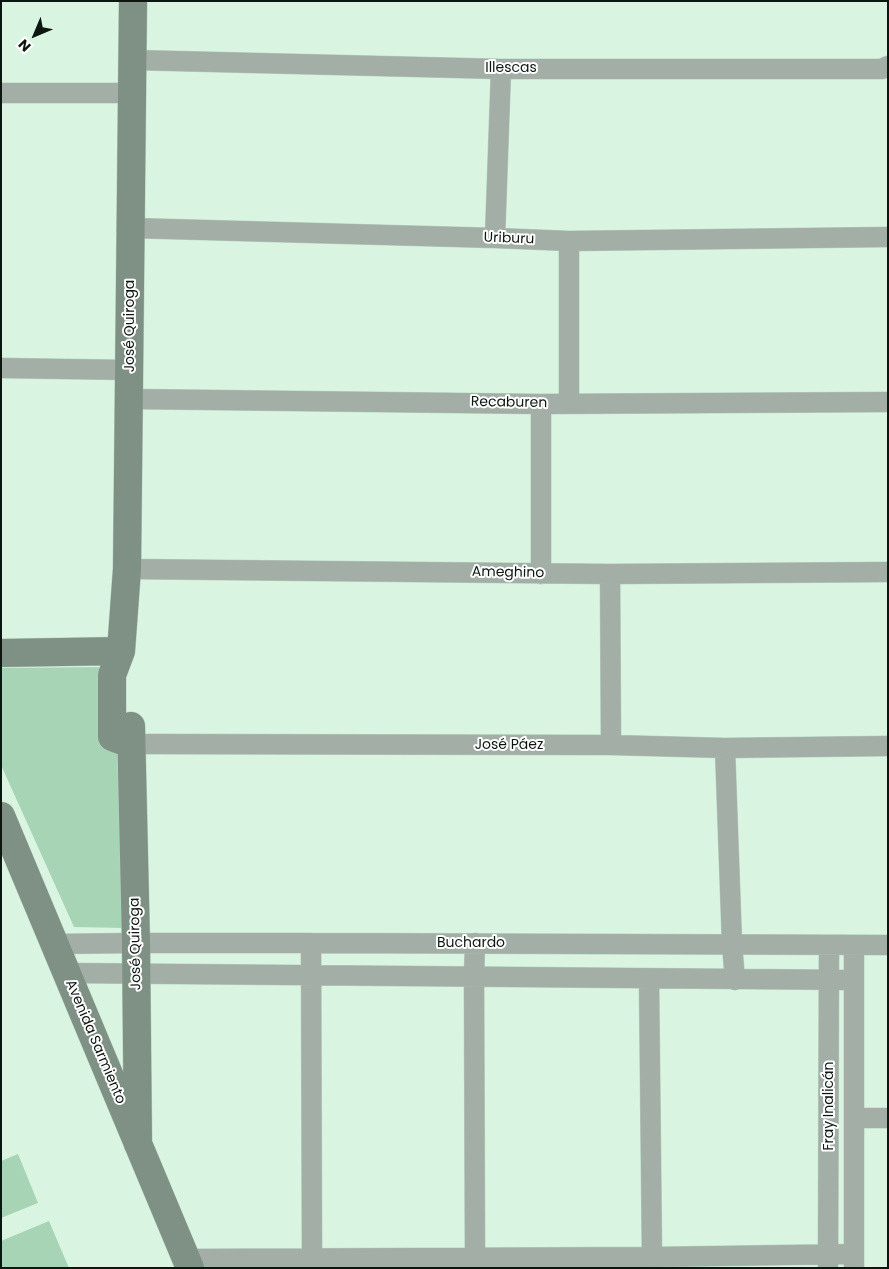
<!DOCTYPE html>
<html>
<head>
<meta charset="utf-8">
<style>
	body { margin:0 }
	#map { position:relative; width:889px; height:1269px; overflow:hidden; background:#d9f5e1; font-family:Poppins,sans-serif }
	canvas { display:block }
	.frame { position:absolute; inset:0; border:2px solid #0d1710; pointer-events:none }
	.north { position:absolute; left:10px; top:10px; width:50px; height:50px; -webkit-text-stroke:4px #fff; paint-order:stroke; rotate:225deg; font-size:14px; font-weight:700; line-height:20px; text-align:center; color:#0d1710 }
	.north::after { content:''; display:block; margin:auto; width:18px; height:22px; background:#0d1710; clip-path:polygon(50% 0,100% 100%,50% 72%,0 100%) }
</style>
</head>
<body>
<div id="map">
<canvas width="889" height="1269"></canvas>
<div class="frame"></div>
<div class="north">N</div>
</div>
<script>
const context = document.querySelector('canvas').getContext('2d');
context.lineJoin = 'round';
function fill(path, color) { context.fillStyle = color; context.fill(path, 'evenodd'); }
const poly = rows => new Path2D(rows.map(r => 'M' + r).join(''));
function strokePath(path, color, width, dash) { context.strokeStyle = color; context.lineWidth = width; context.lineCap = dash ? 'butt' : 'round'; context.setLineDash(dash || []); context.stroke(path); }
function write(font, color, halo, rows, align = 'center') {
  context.font = font + ' Poppins,sans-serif'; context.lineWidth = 4; context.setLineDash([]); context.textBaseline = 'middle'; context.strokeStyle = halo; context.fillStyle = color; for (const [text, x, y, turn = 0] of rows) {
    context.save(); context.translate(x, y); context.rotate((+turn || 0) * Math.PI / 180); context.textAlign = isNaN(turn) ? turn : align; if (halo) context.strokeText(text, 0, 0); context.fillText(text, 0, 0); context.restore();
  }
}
const green = poly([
	[113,667,125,928,74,927,1,765,1,668],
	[18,1154,38,1203,1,1218,1,1161],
	[49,1221,69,1268,1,1268,1,1241]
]);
const street = poly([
	[133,60,501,69,882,69,888,66],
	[1,93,133,93],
	[131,228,495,238,569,241,888,237],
	[495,238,501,69],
	[569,241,569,404],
	[1,368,129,370],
	[130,399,541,404,888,402],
	[541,404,541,574],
	[127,569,610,574,888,572],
	[610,574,611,745],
	[131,744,611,745,725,748,888,746],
	[725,748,732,944,735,980],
	[311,943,312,1258],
	[475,943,474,977,475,1258],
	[54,944,136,943,311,943,888,945],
	[854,945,854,1266],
	[66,973,854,980],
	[649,979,652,1257],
	[855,1118,888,1118],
	[186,1259,652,1257,854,1254],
	[828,1268,829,945]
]);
const secondary = poly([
	[1,653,121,651],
	[131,726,136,943,138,1144],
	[131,744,112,737,112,675,121,651,127,569,133,1],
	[1,816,190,1268]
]);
const streetNames = [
	["Illescas",511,68],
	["Uriburu",509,239,2],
	["José Quiroga",130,326,-90],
	["Recaburen",509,403,1],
	["Ameghino",508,573,1],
	["José Páez",509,745],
	["Buchardo",471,943],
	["José Quiroga",136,944,-91],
	["Avenida Sarmiento",95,1042,67],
	["Fray Inalicán",829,1106,-90]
];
fill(green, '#a6d4b5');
strokePath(street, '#b8d1c0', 21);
strokePath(secondary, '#b8d1c0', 29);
strokePath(street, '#a3aea6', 20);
strokePath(secondary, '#7f9084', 28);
write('14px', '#0d1710', '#fff', streetNames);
</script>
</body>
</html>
